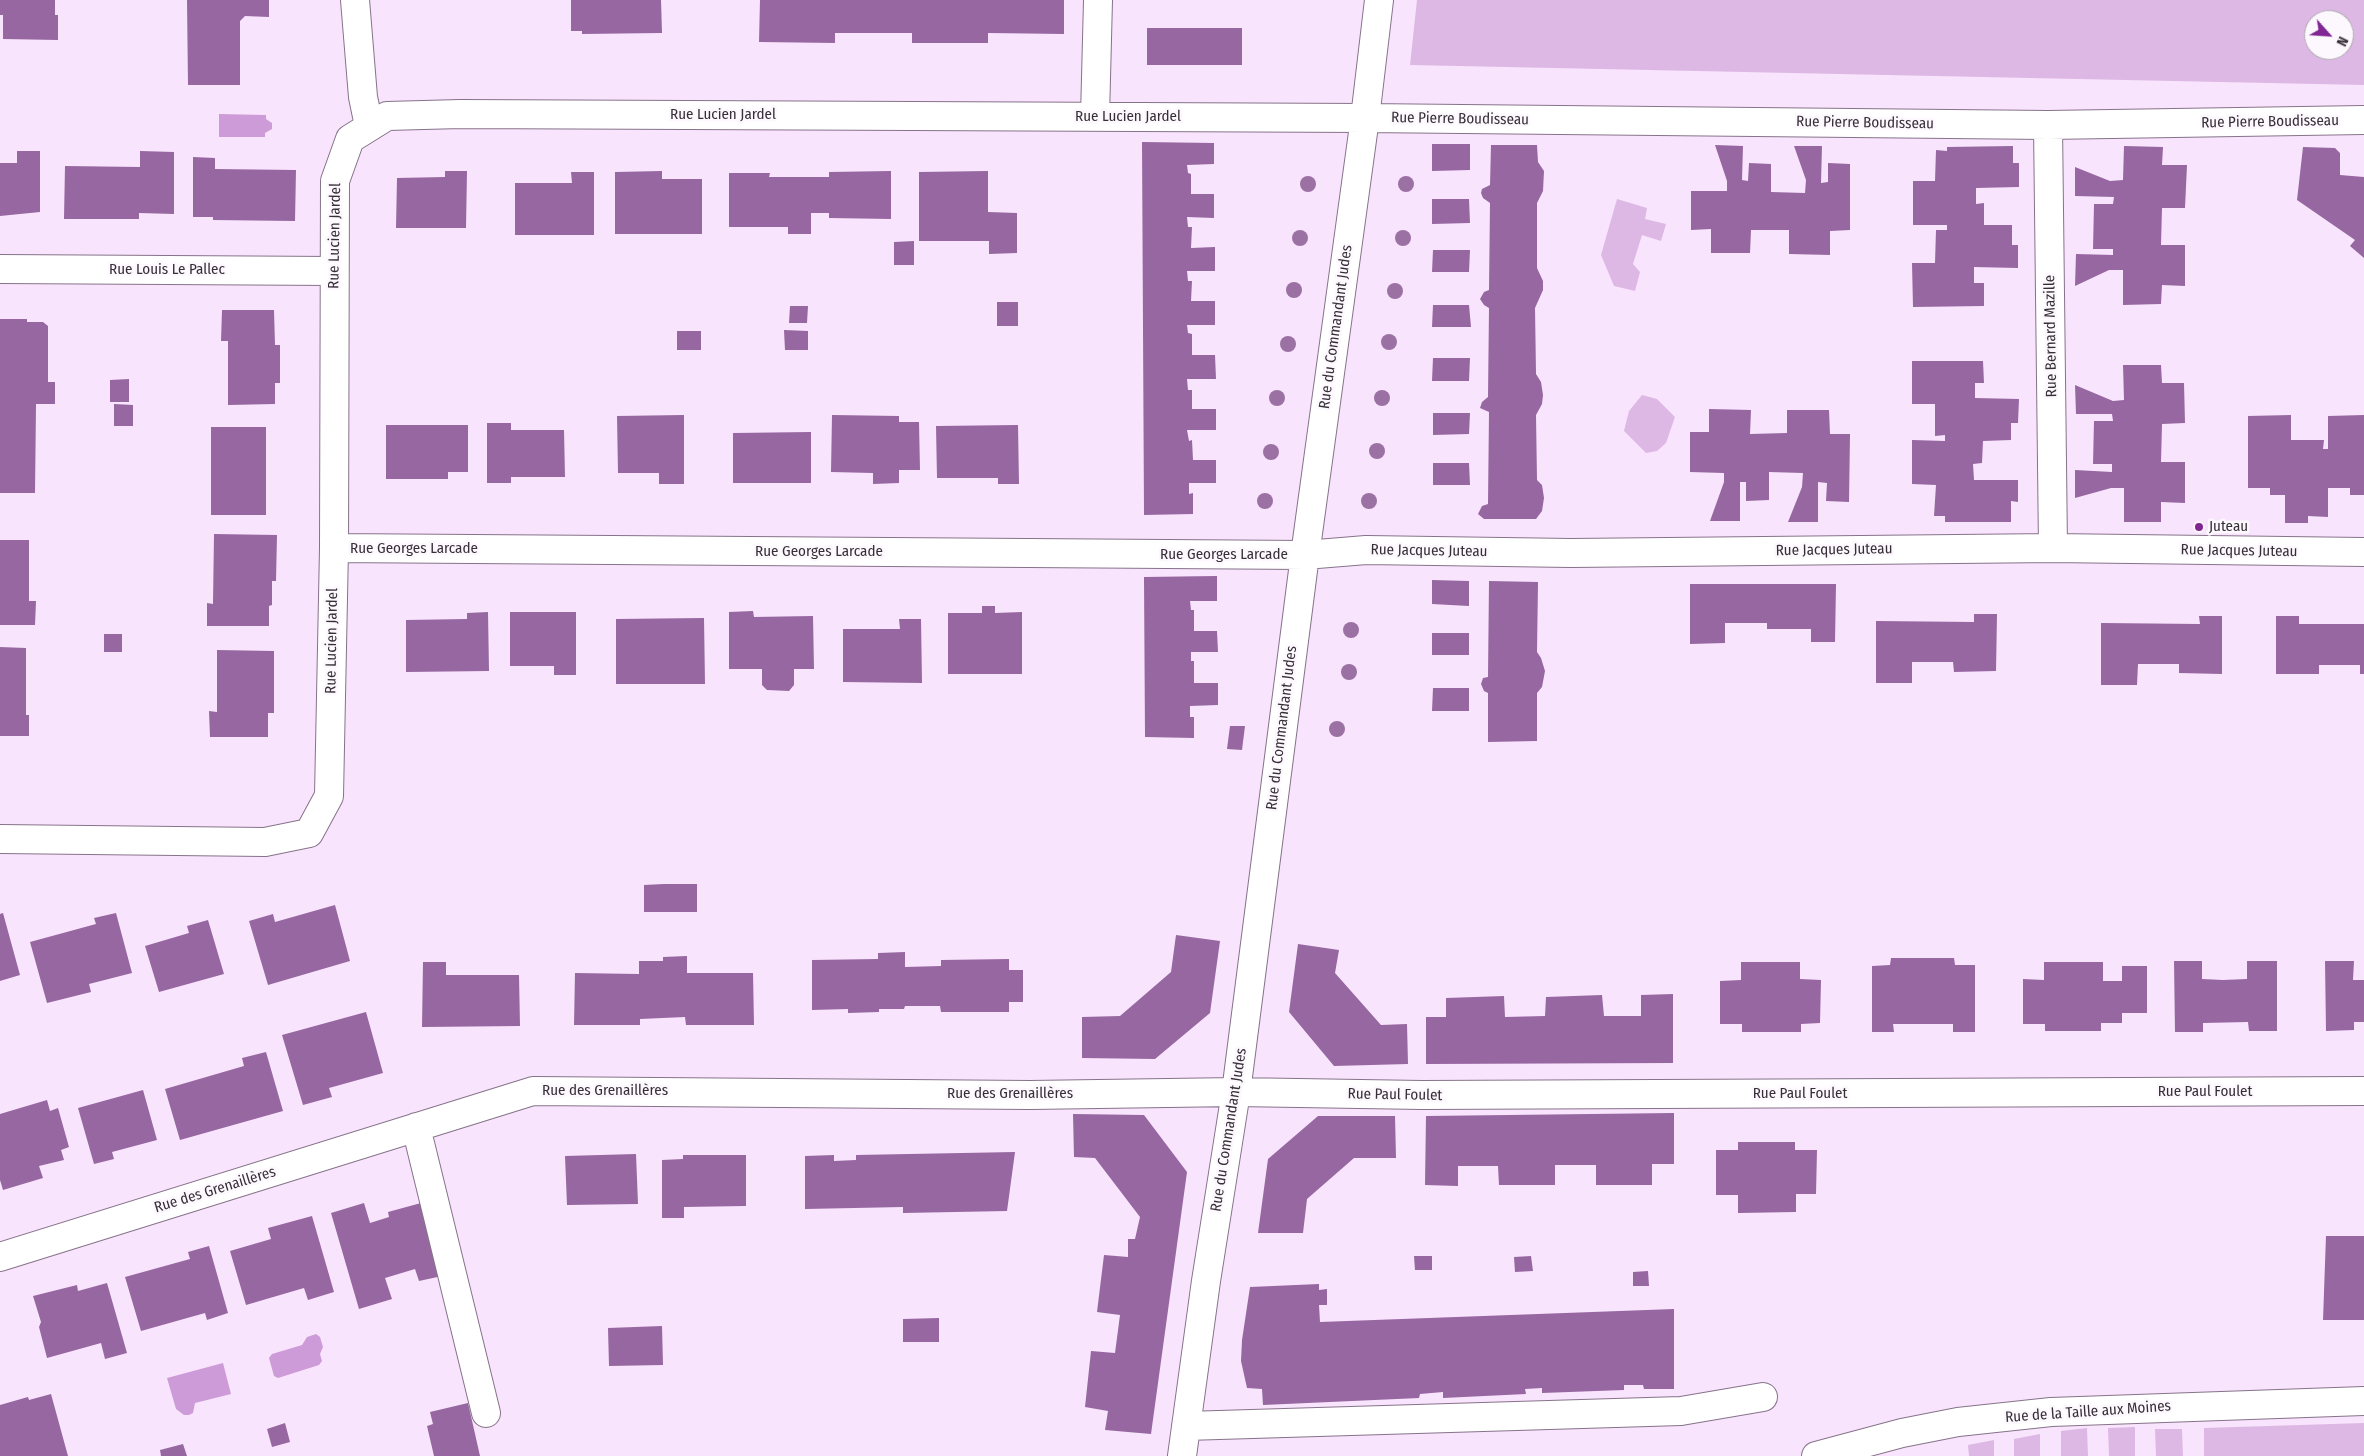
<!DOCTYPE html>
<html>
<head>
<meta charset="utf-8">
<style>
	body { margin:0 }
	#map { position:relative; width:2364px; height:1456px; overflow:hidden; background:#f9e4fd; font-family:"Fira Sans Condensed",sans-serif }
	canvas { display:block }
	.north { position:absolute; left:2304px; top:10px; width:50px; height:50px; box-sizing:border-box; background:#fcf8fd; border:1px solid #ada8ae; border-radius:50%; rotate:116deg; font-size:14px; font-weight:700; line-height:20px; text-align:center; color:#372f38 }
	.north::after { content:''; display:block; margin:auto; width:18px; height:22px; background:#812693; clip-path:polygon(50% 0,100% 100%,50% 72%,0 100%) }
</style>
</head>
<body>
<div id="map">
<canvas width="2364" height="1456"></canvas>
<div class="north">N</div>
</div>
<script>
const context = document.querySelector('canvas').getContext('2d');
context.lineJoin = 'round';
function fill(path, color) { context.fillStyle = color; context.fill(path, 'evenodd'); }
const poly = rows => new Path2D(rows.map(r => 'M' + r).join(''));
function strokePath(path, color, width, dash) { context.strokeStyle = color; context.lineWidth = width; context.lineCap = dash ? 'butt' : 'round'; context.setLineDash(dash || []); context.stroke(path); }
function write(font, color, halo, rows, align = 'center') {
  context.font = font + ' "Fira Sans Condensed",sans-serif'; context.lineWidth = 5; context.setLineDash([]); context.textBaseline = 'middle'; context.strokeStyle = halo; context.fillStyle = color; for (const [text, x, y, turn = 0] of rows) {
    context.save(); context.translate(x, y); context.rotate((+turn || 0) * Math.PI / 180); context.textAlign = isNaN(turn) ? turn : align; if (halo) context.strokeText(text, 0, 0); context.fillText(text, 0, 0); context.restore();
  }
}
const green = poly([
	[1417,0,2364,0,2364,85,1410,65],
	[2314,20,2344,20,2344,50,2314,50],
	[1617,199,1647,208,1645,219,1666,224,1661,241,1642,235,1633,264,1640,272,1635,291,1614,286,1601,255],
	[1642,395,1657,399,1675,417,1666,443,1657,451,1646,453,1624,431,1629,411],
	[2364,1423,2364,1456,2204,1456,2204,1428],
	[2135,1427,2135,1456,2109,1456,2108,1428],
	[2087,1428,2088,1456,2061,1456,2061,1431],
	[2155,1429,2182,1429,2183,1456,2156,1456],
	[2040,1434,2040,1456,2014,1456,2014,1439],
	[1994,1440,1994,1456,1969,1456,1968,1445]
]);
const water = poly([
	[219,114,266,115,266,119,272,123,272,129,265,133,265,137,219,137],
	[316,1334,320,1337,323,1347,320,1354,322,1361,319,1365,278,1378,274,1376,269,1358,272,1354,302,1345,307,1337],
	[223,1363,231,1394,195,1403,193,1413,189,1415,184,1415,176,1409,167,1378]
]);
const building = poly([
	[0,0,55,0,55,15,58,15,58,40,3,39,3,15,0,15],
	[187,0,269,0,269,17,245,16,240,21,240,85,188,85],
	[571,0,661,0,662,33,582,34,582,31,571,31],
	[760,0,1064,0,1064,34,988,33,988,43,912,43,912,33,835,33,835,43,759,42],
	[1147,28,1242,28,1242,65,1147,65],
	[1142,142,1214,143,1214,164,1187,165,1188,173,1191,174,1191,194,1214,194,1214,218,1187,217,1188,227,1192,227,1191,248,1215,247,1215,271,1187,271,1188,281,1192,281,1191,301,1215,301,1215,325,1187,325,1188,333,1192,334,1192,355,1215,355,1216,379,1187,379,1188,390,1192,390,1192,409,1216,409,1216,430,1187,430,1189,441,1192,440,1193,460,1216,460,1216,483,1189,483,1189,494,1193,493,1193,514,1144,515],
	[1432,144,1470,144,1470,170,1432,171],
	[1491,145,1537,145,1538,162,1544,171,1543,191,1537,203,1537,268,1543,281,1543,290,1535,308,1536,374,1541,382,1543,395,1542,404,1536,415,1537,480,1542,485,1544,498,1542,511,1536,519,1484,519,1478,514,1482,506,1488,504,1489,412,1480,408,1482,402,1488,397,1489,308,1484,305,1480,299,1484,292,1489,290,1490,203,1483,198,1481,193,1482,189,1490,185],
	[1715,145,1743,146,1742,180,1748,181,1749,163,1771,164,1771,192,1805,193,1806,180,1794,146,1822,146,1821,183,1828,182,1828,163,1850,164,1850,230,1830,231,1830,255,1789,254,1789,230,1751,230,1750,253,1711,253,1711,229,1691,230,1691,191,1727,191,1727,181],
	[2013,146,2013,163,2019,163,2019,187,1976,188,1976,204,1984,203,1984,225,2012,225,2012,245,2018,245,2018,268,1974,267,1974,283,1984,283,1984,306,1913,307,1912,263,1935,263,1936,230,1947,230,1947,225,1913,225,1913,181,1935,181,1936,150,1947,151,1947,147],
	[2124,146,2163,147,2162,165,2187,165,2185,208,2162,208,2161,245,2185,245,2185,286,2162,285,2161,304,2123,305,2123,270,2109,270,2075,286,2076,254,2113,255,2113,249,2093,249,2094,204,2113,204,2114,197,2075,196,2075,167,2110,181,2123,180],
	[2303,147,2335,148,2340,153,2340,175,2364,177,2364,258,2350,246,2355,240,2297,200],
	[17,151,40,151,40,212,0,216,0,163,17,163],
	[140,151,174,152,174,214,139,213,139,219,64,219,65,166,140,167],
	[193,157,215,158,215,169,296,170,295,221,213,220,213,217,193,217],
	[445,171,467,171,466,228,396,228,397,178,445,177],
	[662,171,662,179,702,179,702,234,615,234,615,172],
	[891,171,891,219,829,218,829,213,811,213,811,234,788,234,788,227,729,227,729,173,770,173,769,177,829,177,829,172],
	[988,171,988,212,1017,213,1017,253,989,254,989,241,919,241,919,172],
	[571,172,594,172,594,235,515,235,515,183,572,183],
	[1432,199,1469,199,1470,223,1432,224],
	[914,241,914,265,894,265,894,242],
	[1433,250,1470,250,1469,272,1432,272],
	[997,302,1018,302,1018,326,997,326],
	[1433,305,1469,305,1471,327,1432,327],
	[790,306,808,306,807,323,789,323],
	[222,310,274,310,275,345,280,345,280,383,275,383,275,404,228,405,228,341,221,341],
	[0,319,27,319,27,322,43,322,48,326,48,382,55,382,55,404,36,404,35,493,0,493],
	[784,330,808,331,808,350,785,350],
	[677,331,701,331,701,350,677,350],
	[1433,358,1470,358,1469,381,1432,381],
	[1912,361,1983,361,1984,383,1975,383,1975,398,2019,399,2018,423,2011,423,2011,440,1983,441,1982,463,1973,464,1974,480,2018,480,2018,502,2011,501,2011,522,1945,522,1945,516,1934,516,1936,485,1912,484,1912,440,1945,441,1945,435,1935,436,1935,404,1912,404],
	[2123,365,2161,365,2162,383,2184,383,2185,423,2162,424,2161,462,2185,462,2185,503,2161,502,2161,522,2124,522,2124,488,2111,488,2075,498,2075,470,2112,472,2112,464,2093,464,2094,421,2113,421,2112,414,2076,414,2075,385,2113,401,2124,400],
	[129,379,129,402,110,402,110,380],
	[114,404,133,405,133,426,114,426],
	[1709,409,1751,410,1750,434,1787,433,1787,410,1829,410,1830,434,1850,434,1849,502,1826,501,1827,483,1818,482,1818,522,1788,522,1802,487,1803,473,1769,472,1769,500,1746,501,1746,482,1740,482,1740,521,1710,521,1724,482,1724,473,1690,472,1690,432,1709,432],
	[1433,413,1470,413,1469,434,1433,435],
	[684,415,684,484,659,484,659,473,618,473,617,416],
	[832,415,899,416,899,422,919,422,920,470,899,470,899,483,873,484,873,473,831,472],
	[2291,415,2291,440,2324,440,2323,449,2328,449,2328,416,2364,415,2364,495,2350,495,2350,488,2328,488,2328,517,2308,516,2308,523,2285,523,2285,495,2270,495,2270,488,2248,488,2248,416],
	[487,423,511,423,511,430,564,430,565,477,511,477,511,483,487,483],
	[386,425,468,425,468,472,448,472,448,479,386,479],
	[1018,425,1019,484,998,484,998,478,937,478,936,426],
	[211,427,266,427,266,515,211,515],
	[811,432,811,483,733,483,733,433],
	[1433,463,1469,463,1470,485,1433,485],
	[214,534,277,535,276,581,272,581,272,605,269,606,269,626,207,626,207,603,213,604],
	[0,540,29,540,29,601,36,601,35,625,0,625],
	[1217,576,1217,601,1190,601,1191,610,1194,610,1194,631,1217,631,1218,652,1191,652,1191,661,1194,661,1194,683,1218,683,1218,705,1190,706,1190,717,1194,717,1194,738,1145,737,1144,577],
	[1432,580,1469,581,1469,606,1432,604],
	[1489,581,1538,582,1537,652,1541,658,1545,671,1542,687,1537,693,1537,741,1488,742,1488,693,1484,691,1481,684,1483,678,1488,677],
	[1690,584,1836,584,1835,642,1811,642,1811,629,1767,629,1767,623,1725,623,1725,643,1690,644],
	[982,606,995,606,995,613,1022,612,1022,674,948,674,948,613,982,613],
	[753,611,754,617,813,616,814,669,794,669,794,685,789,691,767,690,762,685,762,669,729,669,729,612],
	[488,612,489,671,406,672,406,620,467,619,467,613],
	[510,612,576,612,576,675,554,675,554,666,510,666],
	[1974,614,1997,614,1996,671,1954,672,1953,662,1912,662,1912,683,1876,683,1876,621,1974,622],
	[2199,616,2222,616,2222,674,2179,673,2179,664,2138,664,2137,685,2101,685,2101,623,2200,624],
	[2276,616,2299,616,2299,624,2364,624,2364,674,2360,674,2360,665,2319,665,2319,674,2276,674],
	[704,618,705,684,616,684,616,619],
	[899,619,921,619,922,683,843,682,843,629,900,629],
	[1432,633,1469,633,1469,655,1432,655],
	[104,634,122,634,122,652,104,652],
	[0,647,26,648,26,715,29,715,29,736,0,736],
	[217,650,274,651,274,713,268,713,268,737,210,737,209,711,217,712],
	[1433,688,1469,688,1469,711,1432,711],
	[1230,726,1245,726,1242,750,1227,749],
	[664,884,697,884,697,912,644,912,644,885],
	[335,905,350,961,268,985,249,921,273,914,275,922],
	[3,913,20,975,0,981,0,914],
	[116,913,132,973,89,984,91,992,47,1003,30,942,96,924,94,918],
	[208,920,224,974,159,992,145,946,189,933,187,926],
	[1176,935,1220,941,1210,1013,1155,1059,1082,1058,1082,1017,1120,1016,1171,972],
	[1298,944,1339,950,1335,973,1381,1025,1407,1024,1408,1064,1334,1066,1289,1012],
	[905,952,905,967,941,966,941,960,1009,959,1009,970,1023,970,1023,1002,1009,1002,1009,1012,941,1012,940,1006,905,1006,904,1009,879,1009,879,1012,848,1013,848,1009,812,1010,812,960,878,959,878,953],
	[687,956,687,973,753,973,754,1025,686,1025,685,1017,640,1019,640,1025,574,1025,575,973,639,974,639,961,663,961,663,957],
	[1891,958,1954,958,1955,965,1975,965,1975,1032,1953,1032,1953,1024,1893,1024,1894,1032,1872,1032,1872,966,1890,965],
	[2174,961,2202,961,2202,979,2223,980,2247,979,2247,961,2277,961,2277,1031,2249,1031,2248,1022,2203,1023,2203,1032,2175,1032],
	[2325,961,2354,961,2353,980,2364,980,2364,1022,2354,1022,2354,1030,2326,1031],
	[423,962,446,962,446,975,519,975,520,1026,422,1027],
	[1741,962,1800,962,1800,979,1821,980,1820,1023,1801,1024,1801,1032,1742,1032,1742,1024,1720,1024,1720,981,1741,980],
	[2044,962,2103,962,2103,981,2122,981,2122,966,2147,966,2147,1013,2122,1013,2122,1023,2101,1023,2101,1031,2045,1031,2045,1024,2023,1024,2023,979,2044,980],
	[1673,994,1673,1063,1426,1064,1426,1017,1446,1017,1446,998,1504,996,1505,1017,1545,1016,1546,997,1602,995,1604,1016,1641,1016,1641,995],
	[366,1012,383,1073,329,1088,332,1097,303,1105,282,1035],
	[266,1052,283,1111,180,1140,165,1089,244,1066,242,1058],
	[143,1090,157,1140,112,1152,114,1159,94,1164,78,1108],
	[47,1100,50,1111,58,1108,69,1147,61,1150,64,1160,39,1166,43,1178,3,1190,0,1180,0,1114],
	[1674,1113,1674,1164,1652,1164,1652,1185,1596,1185,1596,1165,1555,1165,1555,1185,1499,1185,1498,1166,1458,1166,1458,1186,1425,1185,1426,1116],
	[1073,1114,1144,1115,1187,1172,1151,1434,1105,1430,1108,1411,1085,1407,1091,1351,1115,1353,1120,1315,1097,1312,1104,1255,1128,1257,1128,1239,1135,1239,1140,1217,1095,1158,1074,1157],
	[1318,1116,1395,1116,1396,1158,1354,1158,1307,1199,1303,1233,1258,1233,1268,1159],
	[1738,1142,1795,1142,1795,1150,1817,1150,1816,1194,1796,1194,1796,1212,1738,1213,1738,1195,1716,1195,1716,1150,1738,1150],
	[1015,1152,1007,1211,903,1213,903,1207,805,1209,805,1156,834,1155,834,1161,856,1160,856,1155],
	[636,1154,638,1204,567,1205,565,1156],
	[683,1155,746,1155,746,1206,684,1207,684,1218,662,1218,662,1160,683,1159],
	[364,1203,370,1223,389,1217,388,1212,421,1203,442,1276,419,1281,415,1269,385,1278,392,1299,359,1309,331,1213],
	[312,1216,334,1292,308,1300,304,1288,246,1305,230,1251,271,1239,268,1228],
	[2326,1236,2364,1236,2364,1320,2323,1320],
	[209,1246,228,1313,207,1320,205,1313,141,1331,125,1277,190,1259,188,1252],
	[1414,1256,1432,1256,1432,1270,1415,1270],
	[1531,1256,1533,1271,1515,1272,1514,1257],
	[1648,1271,1649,1286,1633,1286,1633,1272],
	[107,1283,127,1353,105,1359,101,1343,47,1358,39,1327,41,1322,33,1296,77,1285,78,1291],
	[1319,1284,1319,1290,1327,1289,1327,1305,1319,1305,1320,1322,1674,1309,1674,1389,1644,1389,1643,1385,1624,1385,1624,1390,1542,1393,1542,1388,1525,1389,1526,1394,1443,1398,1443,1392,1420,1394,1419,1398,1263,1405,1262,1389,1247,1388,1241,1361,1242,1340,1250,1287],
	[939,1318,939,1342,903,1342,903,1319],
	[662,1326,663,1365,609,1366,608,1328],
	[51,1394,68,1456,0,1456,0,1405,28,1397,29,1400],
	[468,1403,480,1456,434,1456,427,1426,433,1424,430,1412],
	[285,1423,290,1442,272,1447,267,1429],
	[183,1444,187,1456,161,1456,160,1450]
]);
const minor = poly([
	[355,0,363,97,369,126],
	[1095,117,1098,0],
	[2048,125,2053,548],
	[0,269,334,271],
	[334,548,1305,555,1366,550,1571,553,2053,548,2364,552],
	[0,839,265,842,309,833,329,796,334,548,335,181,350,139,387,116,460,114,1365,118,2048,125,2364,120],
	[416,1127,486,1413],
	[0,1257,533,1091,1030,1095,1236,1092,1422,1095,2364,1091],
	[1186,1426,1681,1411,1763,1397],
	[1182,1456,1206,1281,1236,1092,1305,555,1365,118,1379,0]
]);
const tertiary = poly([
	[1816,1456,1902,1433,1958,1422,2051,1412,2364,1401]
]);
const trees = [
	[1308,184],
	[1406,184],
	[1300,238],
	[1403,238],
	[1294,290],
	[1395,291],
	[1389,342],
	[1288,344],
	[1277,398],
	[1382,398],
	[1377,451],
	[1271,452],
	[1265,501],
	[1369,501],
	[1351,630],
	[1349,672],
	[1337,729]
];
const markers = [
	[2199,527,5,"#812693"]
];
const streetNames = [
	["Rue Lucien Jardel",723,115],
	["Rue Lucien Jardel",1128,117],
	["Rue Pierre Boudisseau",1460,119,1],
	["Rue Pierre Boudisseau",2270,122,-1],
	["Rue Pierre Boudisseau",1865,123,1],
	["Rue Lucien Jardel",335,236,-89],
	["Rue Louis Le Pallec",167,270],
	["Rue du Commandant Judes",1336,327,-82],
	["Rue Bernard Mazille",2051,336,-91],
	["Rue Georges Larcade",414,549],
	["Rue Jacques Juteau",1834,550,-1],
	["Rue Jacques Juteau",1429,551,1],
	["Rue Jacques Juteau",2239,551,1],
	["Rue Georges Larcade",819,552],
	["Rue Georges Larcade",1224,555],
	["Rue Lucien Jardel",332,641,-89],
	["Rue du Commandant Judes",1282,728,-83],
	["Rue des Grenaillères",605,1091],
	["Rue Paul Foulet",2205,1092],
	["Rue des Grenaillères",1010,1094],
	["Rue Paul Foulet",1800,1094],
	["Rue Paul Foulet",1395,1095,1],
	["Rue du Commandant Judes",1229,1130,-81],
	["Rue des Grenaillères",215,1190,-17],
	["Rue de la Taille aux Moines",2088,1412,-4]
];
const poiNames = [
	["Juteau",2209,527]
];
fill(green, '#ddb8e4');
fill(water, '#cd9bd7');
fill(building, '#9667a0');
strokePath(minor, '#867389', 30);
strokePath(tertiary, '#867389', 30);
strokePath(minor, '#fff', 28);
strokePath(tertiary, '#fff', 28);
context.fillStyle = '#9b70a3';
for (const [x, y] of trees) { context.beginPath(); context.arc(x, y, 8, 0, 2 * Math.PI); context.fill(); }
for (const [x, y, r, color] of markers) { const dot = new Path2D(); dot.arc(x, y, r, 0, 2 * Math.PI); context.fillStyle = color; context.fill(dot); strokePath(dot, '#fcf8fd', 2); }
write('15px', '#372f38', '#fcf8fd', streetNames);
write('15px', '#372f38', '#fcf8fd', poiNames, 'left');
</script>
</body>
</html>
